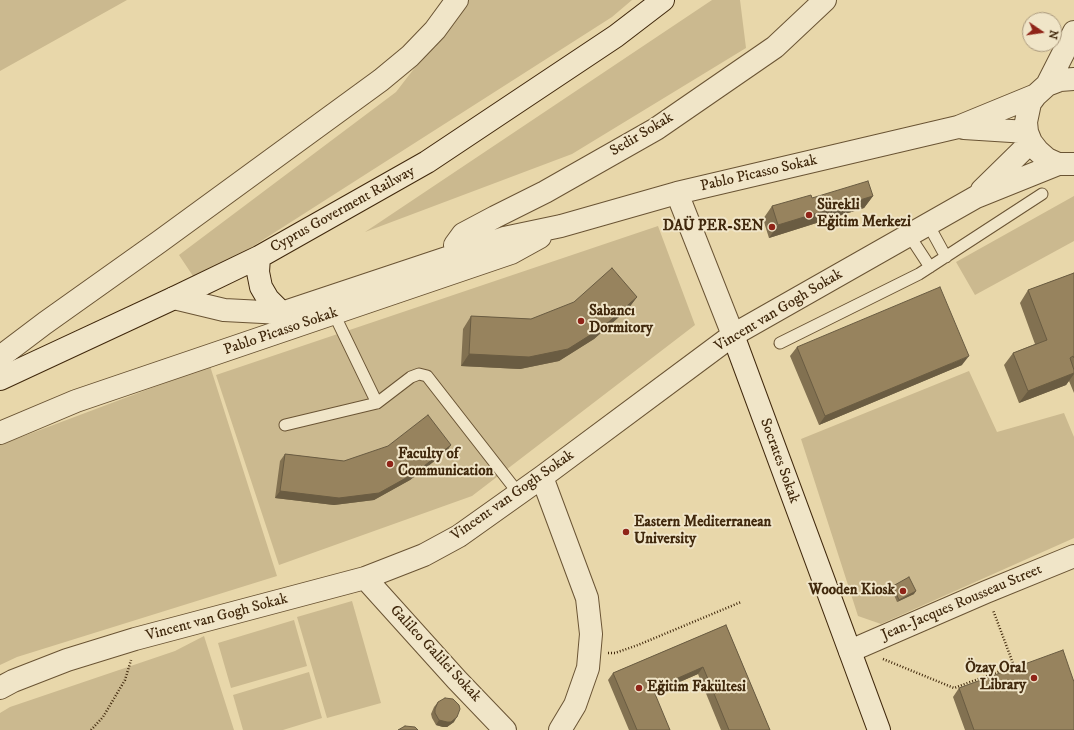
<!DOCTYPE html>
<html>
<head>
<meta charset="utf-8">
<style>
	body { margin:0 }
	#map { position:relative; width:1074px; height:730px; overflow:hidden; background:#e8d7aa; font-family:"IM FELL DW Pica",serif }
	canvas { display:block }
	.north { position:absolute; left:1022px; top:12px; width:40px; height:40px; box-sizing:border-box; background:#f0e5c8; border:1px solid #aa997d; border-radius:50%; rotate:103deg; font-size:11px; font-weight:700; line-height:16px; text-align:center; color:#40280c }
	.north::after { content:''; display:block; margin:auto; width:14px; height:18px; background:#8f2418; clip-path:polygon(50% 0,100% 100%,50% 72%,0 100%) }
</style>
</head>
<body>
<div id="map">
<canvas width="1074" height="730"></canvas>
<div class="north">N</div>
</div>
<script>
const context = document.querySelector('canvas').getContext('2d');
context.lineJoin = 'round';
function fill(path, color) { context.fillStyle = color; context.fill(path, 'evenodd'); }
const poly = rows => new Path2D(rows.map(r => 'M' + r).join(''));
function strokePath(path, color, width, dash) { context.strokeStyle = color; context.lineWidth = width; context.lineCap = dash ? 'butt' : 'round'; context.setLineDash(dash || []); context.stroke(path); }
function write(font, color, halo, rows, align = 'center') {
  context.font = font + ' "IM FELL DW Pica",serif'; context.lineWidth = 4; context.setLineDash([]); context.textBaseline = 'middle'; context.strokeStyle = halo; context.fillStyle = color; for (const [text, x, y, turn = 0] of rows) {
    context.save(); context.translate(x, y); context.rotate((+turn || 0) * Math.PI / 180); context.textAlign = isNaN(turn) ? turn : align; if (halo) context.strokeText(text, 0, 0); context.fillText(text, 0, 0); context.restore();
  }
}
const green = poly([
	[0,0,127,0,0,71],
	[467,0,632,0,612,17,197,282,179,255,396,92],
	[712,0,740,0,746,48,572,154,365,232],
	[1074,196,1074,241,975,295,956,262],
	[658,226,695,325,472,496,279,565,216,375],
	[210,366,277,576,17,657,0,665,0,445],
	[969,371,997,432,1064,413,1074,437,1074,538,881,624,858,616,801,439],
	[352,601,381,703,327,718,297,617],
	[294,620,307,666,231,688,218,643],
	[204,636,234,730,0,730,0,713,10,707,175,651],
	[309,672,322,718,283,730,243,730,233,695]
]);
const path = poly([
	[608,653,615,653,638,645,741,602],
	[883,659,954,688,1014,666,993,610],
	[91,730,103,717,125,680,131,660]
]);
const lane = poly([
	[928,224,946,257],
	[909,235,930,267],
	[334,314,377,403],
	[780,343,919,274,1042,194],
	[285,425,377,403,411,377,419,374,427,376,519,494]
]);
const street = poly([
	[1074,79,1060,80,1047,85,1036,95,1030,103,1026,122,1027,132,1031,142,1038,151,1047,159,1058,164,1074,164],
	[1047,85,1074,32],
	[964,128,1027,132],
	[982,190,1031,142],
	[677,193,733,335],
	[456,255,455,245,463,234,495,217,545,192,656,129,775,47,825,0],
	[174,298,224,310,282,313,456,255,504,238,561,226,677,193,958,127,1036,95],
	[0,357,45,323,159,242,381,80,410,56,435,30,457,0],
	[0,433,76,401,511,253,540,237],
	[542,477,587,598,591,634,588,668,575,705,560,730],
	[365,578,457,680,505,730],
	[850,651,986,592,1074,556],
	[0,688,13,681,67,660,135,639,365,578,424,555,459,536,542,477,733,335,976,197,1058,164]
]);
const secondary = poly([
	[259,257,258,272,261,287,268,299,282,313],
	[733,335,879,730],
	[0,379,174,298,259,257,427,162,616,36,663,0]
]);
const wall = poly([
	[873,196,864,208,769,238,763,219,772,206,812,198],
	[1074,273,1074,393,1069,381,1066,385,1019,403,1004,365,1013,353,1035,344,1020,303,1028,290],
	[637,297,628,309,594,339,559,361,520,369,461,366,463,329,471,316,531,319],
	[797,347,962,365,819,425,790,356],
	[451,445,446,452,410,480,374,500,334,505,275,498,280,461,285,454,344,461],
	[893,586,914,594,897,602,891,588],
	[726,625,770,730,721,730,698,674,654,693,670,730,629,730,608,680,613,673],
	[959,688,1074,730,965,730,953,697],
	[438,702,454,722,447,727,443,727,436,725,432,718,431,714,434,707]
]);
const shadedWall = poly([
	[873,196,864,208,769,238,778,225],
	[637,297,628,309,594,339,559,361,520,369,461,366,469,354],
	[969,356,962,365,819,425,825,416],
	[1074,373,1074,374,1066,385,1019,403,1028,391],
	[451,445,446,452,410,480,374,500,334,505,275,498,280,491],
	[916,591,914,594,897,602,899,600],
	[703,667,698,674,648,696,653,689],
	[457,717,454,722,447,727,443,727,436,725,439,720]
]);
const building = poly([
	[868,181,873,196,778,225,772,206,811,195,812,198,868,181],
	[612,268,637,297,603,327,568,349,529,357,469,354,471,316,531,319,574,302,612,268],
	[1074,273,1074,358,1073,356,1070,358,1074,370,1074,373,1028,391,1013,353,1047,340,1028,290,1074,273],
	[940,287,969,356,825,416,797,347,940,287],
	[428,415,451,445,415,473,379,493,339,498,280,491,285,454,344,461,388,446,428,415],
	[909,577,916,591,899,600,893,586,909,577],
	[726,625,770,730,729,730,703,667,653,689,670,730,637,730,613,673,726,625],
	[1063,650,1074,682,1074,730,974,730,959,688,1063,650],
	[445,698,453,699,459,705,460,709,457,717,451,722,447,722,439,720,435,713,435,709,438,702,445,698],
	[405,726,415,727,418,730,398,730,405,726]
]);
const markers = [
	[809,215,4,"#8f2418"],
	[772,227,4,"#8f2418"],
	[581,321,4,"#8f2418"],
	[390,464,4,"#8f2418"],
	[626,532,4,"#8f2418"],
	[903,591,4,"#8f2418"],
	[1034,678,4,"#8f2418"],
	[639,688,4,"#8f2418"]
];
const streetNames = [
	["Sedir Sokak",642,135,-31],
	["Pablo Picasso Sokak",759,174,-13],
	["Cyprus Goverment Railway",343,210,-29],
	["Vincent van Gogh Sokak",779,311,-31],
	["Pablo Picasso Sokak",281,332,-19],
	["Socrates Sokak",779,461,70],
	["Vincent van Gogh Sokak",513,496,-35],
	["Jean-Jacques Rousseau Street",962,603,-23],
	["Vincent van Gogh Sokak",217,618,-15],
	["Galileo Galilei Sokak",435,654,47]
];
const poiNames = [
	["Sürekli",817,206],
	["Eğitim Merkezi",817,223],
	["DAÜ PER-SEN",764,227,"right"],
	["Sabancı",589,312],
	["Dormitory",589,329],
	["Faculty of",398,455],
	["Communication",398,472],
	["Eastern Mediterranean",634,523],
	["University",634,540],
	["Wooden Kiosk",895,591,"right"],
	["Özay Oral",1026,669,"right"],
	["Library",1026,686,"right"],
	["Eğitim Fakültesi",647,688]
];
fill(green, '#cbb98f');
strokePath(lane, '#6a5434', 13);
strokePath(street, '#6a5434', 24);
strokePath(secondary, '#40280c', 24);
strokePath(path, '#40280c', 2.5, [1, 2]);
strokePath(lane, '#f0e5c8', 11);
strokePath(street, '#f0e5c8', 22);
strokePath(secondary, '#f0e5c8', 22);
fill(wall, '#827151');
fill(shadedWall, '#6a5c42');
fill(building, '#97835e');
strokePath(building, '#6a5c42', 1);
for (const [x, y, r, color] of markers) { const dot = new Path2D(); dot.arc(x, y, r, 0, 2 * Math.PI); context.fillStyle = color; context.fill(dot); strokePath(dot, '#f0e5c8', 1.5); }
write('15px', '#40280c', '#f0e5c8', streetNames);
write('bold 15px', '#40280c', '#f0e5c8', poiNames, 'left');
</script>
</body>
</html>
